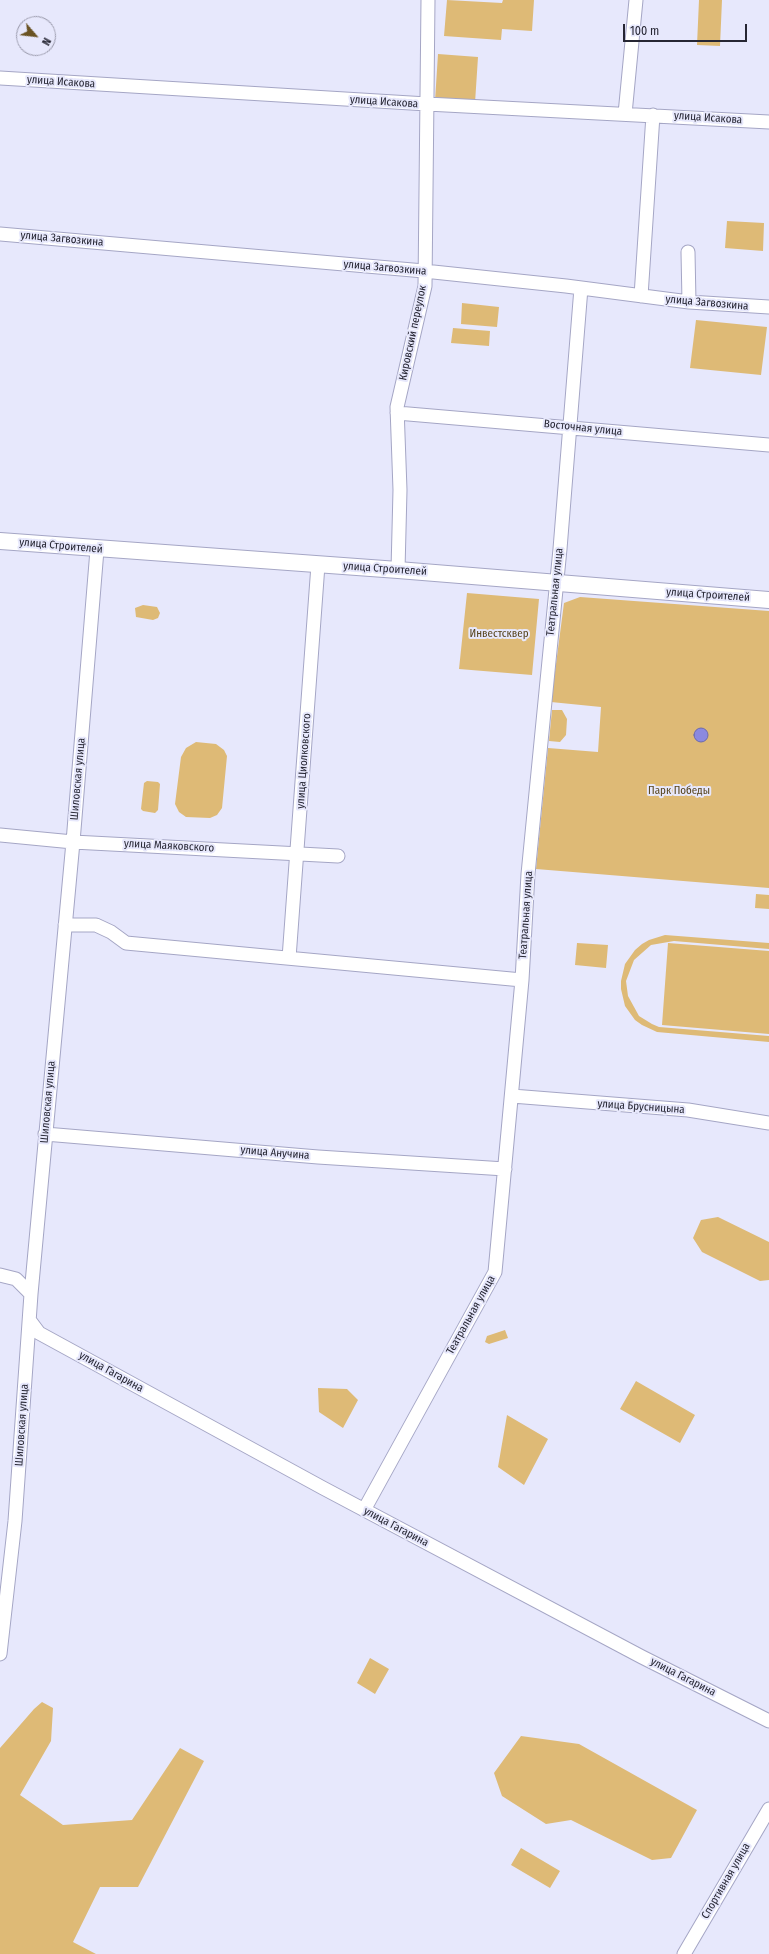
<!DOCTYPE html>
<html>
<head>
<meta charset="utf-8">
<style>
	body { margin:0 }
	#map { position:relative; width:769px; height:1954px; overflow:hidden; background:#e7e8fc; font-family:"Fira Sans Condensed",sans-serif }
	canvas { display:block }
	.north { position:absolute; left:16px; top:16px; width:40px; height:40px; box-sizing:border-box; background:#e7e8fc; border:1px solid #9a9aac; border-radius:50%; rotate:118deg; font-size:11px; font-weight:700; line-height:16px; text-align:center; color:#262633 }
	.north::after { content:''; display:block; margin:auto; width:14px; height:18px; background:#6a5323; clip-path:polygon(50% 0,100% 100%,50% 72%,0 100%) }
	.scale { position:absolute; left:623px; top:24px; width:124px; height:18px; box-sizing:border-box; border:2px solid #262633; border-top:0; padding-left:5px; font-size:12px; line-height:14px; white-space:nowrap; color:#262633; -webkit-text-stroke:3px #e7e8fc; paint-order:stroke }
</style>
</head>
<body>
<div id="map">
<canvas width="769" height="1954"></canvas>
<div class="north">N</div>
<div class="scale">100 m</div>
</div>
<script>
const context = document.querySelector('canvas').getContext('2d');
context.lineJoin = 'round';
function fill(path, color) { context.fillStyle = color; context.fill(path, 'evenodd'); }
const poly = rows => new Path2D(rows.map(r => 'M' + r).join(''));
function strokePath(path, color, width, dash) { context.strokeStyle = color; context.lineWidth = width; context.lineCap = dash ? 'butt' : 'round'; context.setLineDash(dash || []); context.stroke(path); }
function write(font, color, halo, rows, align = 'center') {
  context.font = font + ' "Fira Sans Condensed",sans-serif'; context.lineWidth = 4; context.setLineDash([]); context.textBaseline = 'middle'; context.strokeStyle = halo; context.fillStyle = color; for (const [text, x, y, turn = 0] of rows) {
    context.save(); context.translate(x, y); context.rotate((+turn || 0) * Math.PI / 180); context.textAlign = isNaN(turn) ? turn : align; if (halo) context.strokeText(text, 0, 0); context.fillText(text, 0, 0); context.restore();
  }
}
const green = poly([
	[447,0,502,3,503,0,534,0,532,31,502,29,501,40,444,36],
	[699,0,722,0,720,46,697,45],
	[438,54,478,57,475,103,435,101],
	[727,221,764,223,763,251,725,248],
	[462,303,499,307,497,327,461,324],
	[696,320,767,327,761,375,690,368],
	[453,328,490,331,489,346,451,343],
	[467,593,539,599,532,675,459,669],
	[580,597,769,611,769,888,536,869,548,748,598,752,601,707,551,702,564,603],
	[143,605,157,607,160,613,158,618,153,620,136,617,135,608],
	[552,710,562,710,567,719,566,735,560,742,549,741],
	[196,742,216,744,224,750,227,756,222,808,217,815,210,818,186,817,179,812,175,804,181,757,186,748],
	[147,781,158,782,160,784,158,810,155,813,143,811,141,809,144,783],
	[756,894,769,895,769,909,755,908],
	[665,935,769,943,769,949,674,941,651,945,634,960,626,981,628,996,639,1016,652,1024,659,1027,769,1036,769,1042,657,1032,642,1025,635,1020,625,1006,621,989,621,981,625,964,635,950,642,944,649,940],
	[577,943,608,945,606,968,575,965],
	[668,943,769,951,769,1034,662,1025],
	[718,1217,769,1242,769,1280,760,1281,702,1252,693,1238,701,1220],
	[505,1330,508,1338,489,1344,485,1342,487,1336],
	[636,1381,695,1415,680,1443,620,1409],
	[318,1388,347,1389,358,1400,343,1428,319,1412],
	[507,1415,548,1439,524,1485,498,1467],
	[370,1658,389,1669,375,1694,357,1683],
	[42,1702,53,1708,51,1741,20,1795,63,1825,132,1820,180,1748,204,1761,138,1887,100,1887,73,1942,96,1954,0,1954,0,1748,34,1709],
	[521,1736,579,1744,697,1810,671,1858,652,1860,571,1820,546,1824,502,1796,494,1773],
	[521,1848,560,1871,550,1888,511,1865]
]);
const water = poly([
	'694 735a7 7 0 1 1 14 0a7 7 0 1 1-14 0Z'
]);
const minor = poly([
	[0,78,427,104,769,122],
	[625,114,636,0],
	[0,234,424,271,566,286,689,302,769,307],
	[688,252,689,302],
	[641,296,653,115],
	[397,413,769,445],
	[398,570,400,490,397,407,425,286,428,0],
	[0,835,73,842,338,856],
	[65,925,96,925,111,932,126,943,522,980],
	[289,958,318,565],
	[512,1096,688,1110,769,1123],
	[45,1134,318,1157,505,1169],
	[0,1275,16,1279,31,1294],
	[30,1321,39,1333,323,1488,642,1657,769,1721],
	[364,1510,495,1272,522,980,528,874,560,549,581,288],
	[0,1654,15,1521,31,1294,73,842,97,550],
	[684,1954,769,1809]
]);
const major = poly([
	[0,541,398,570,769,600]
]);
const streetNames = [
	["улица Исакова",61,82,4],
	["улица Исакова",384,102,4],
	["улица Исакова",708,118,4],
	["улица Загвозкина",62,239,5],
	["улица Загвозкина",385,268,5],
	["улица Загвозкина",707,303,5],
	["Кировский переулок",413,333,-78],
	["Восточная улица",583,428,6],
	["улица Строителей",61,546,5],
	["улица Строителей",385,569,4],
	["Театральная улица",555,592,-84],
	["улица Строителей",708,595,4],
	["улица Циолковского",304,761,-86],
	["Шиловская улица",78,779,-85],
	["улица Маяковского",169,846,3],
	["Театральная улица",526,915,-86],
	["Шиловская улица",48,1102,-85],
	["улица Брусницына",641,1107,4],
	["улица Анучина",275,1153,5],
	["Театральная улица",471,1315,-61],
	["улица Гагарина",111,1372,29],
	["Шиловская улица",22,1425,-86],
	["улица Гагарина",396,1527,28],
	["улица Гагарина",683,1677,27],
	["Спортивная улица",726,1881,-60]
];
const parkNames = [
	["Инвестсквер",499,634],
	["Парк Победы",679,791]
];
fill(green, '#deba76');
fill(water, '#8b89df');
strokePath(water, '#6d6bab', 1);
strokePath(minor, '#a5a6c5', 15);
strokePath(major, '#a5a6c5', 18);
strokePath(minor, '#fff', 13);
strokePath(major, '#fff', 16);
write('11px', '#262633', '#e7e8fc', streetNames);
write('11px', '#56431b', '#e7e8fc', parkNames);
</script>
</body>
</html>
